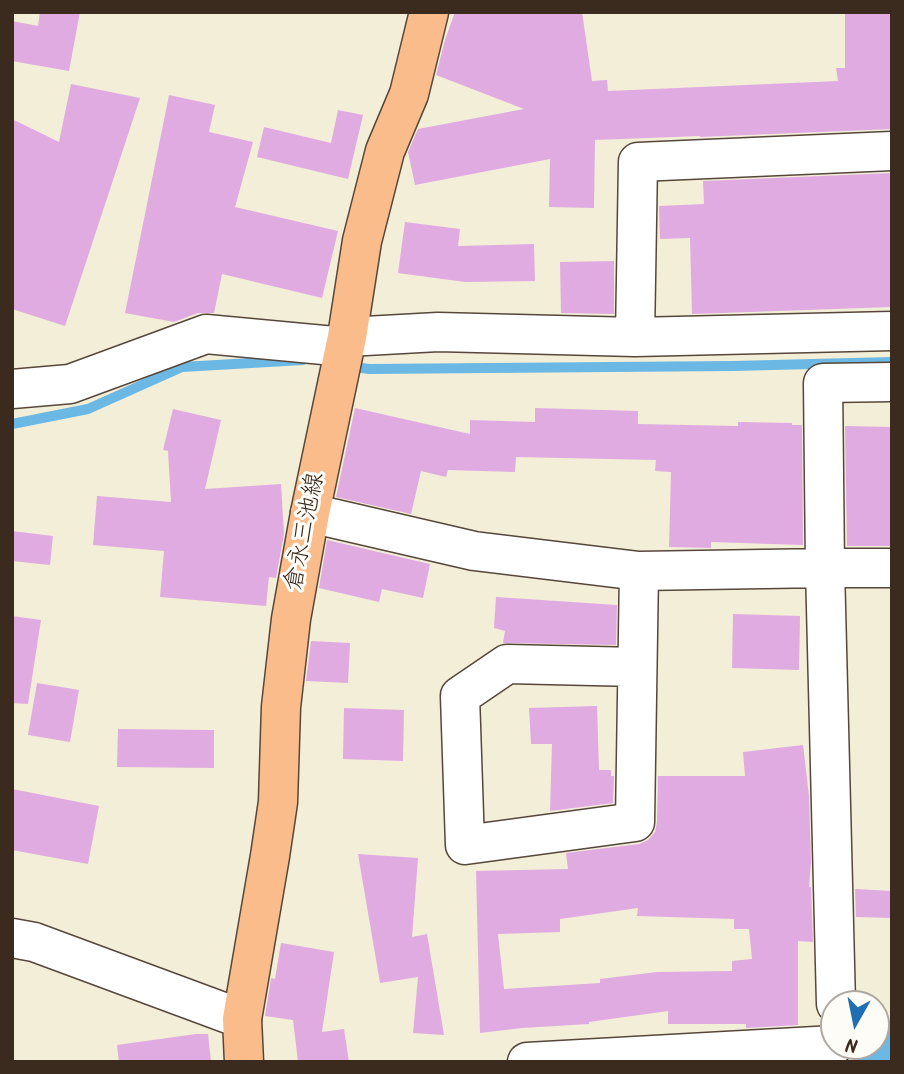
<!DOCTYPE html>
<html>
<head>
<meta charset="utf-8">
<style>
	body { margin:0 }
	#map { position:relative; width:904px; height:1074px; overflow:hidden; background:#f2eed8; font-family:Kalam,sans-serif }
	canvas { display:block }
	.frame { position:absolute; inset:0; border:14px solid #3b2a1e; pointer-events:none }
	.north { position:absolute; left:820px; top:990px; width:70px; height:70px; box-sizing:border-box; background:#fdfcf7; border:2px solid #afa8a0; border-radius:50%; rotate:189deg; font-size:19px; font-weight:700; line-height:28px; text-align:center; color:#3b2a1e }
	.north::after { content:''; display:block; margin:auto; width:24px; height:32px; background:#1f6fb2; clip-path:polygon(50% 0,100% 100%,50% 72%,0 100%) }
</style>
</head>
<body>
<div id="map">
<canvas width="904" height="1074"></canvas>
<div class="frame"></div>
<div class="north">N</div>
</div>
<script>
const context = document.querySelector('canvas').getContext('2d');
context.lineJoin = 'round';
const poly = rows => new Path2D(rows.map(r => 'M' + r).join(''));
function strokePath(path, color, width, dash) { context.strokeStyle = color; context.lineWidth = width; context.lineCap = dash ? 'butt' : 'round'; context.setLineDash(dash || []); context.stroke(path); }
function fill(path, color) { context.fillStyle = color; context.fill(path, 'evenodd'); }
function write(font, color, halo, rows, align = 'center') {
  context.font = font + ' Kalam,"Klee One",sans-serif'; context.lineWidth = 6; context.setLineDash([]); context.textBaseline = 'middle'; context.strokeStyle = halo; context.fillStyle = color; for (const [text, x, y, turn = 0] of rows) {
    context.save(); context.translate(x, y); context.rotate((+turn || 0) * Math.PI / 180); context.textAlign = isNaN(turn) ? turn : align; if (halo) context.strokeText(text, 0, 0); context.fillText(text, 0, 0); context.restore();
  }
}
const stream = poly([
	[347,366,369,369,733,366,892,362],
	[12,424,88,409,182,367,303,360]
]);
const river = poly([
	[884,1062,892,1051]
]);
const building = poly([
	[40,12,80,12,69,71,12,61,12,21,38,26],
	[455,12,582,12,592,81,607,80,608,91,838,81,836,68,845,68,845,12,892,12,892,129,700,137,700,136,595,140,594,208,549,207,550,159,415,185,408,152,418,129,524,109,436,75,445,40],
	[71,84,140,98,65,326,12,309,12,119,59,142],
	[169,95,215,105,209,132,253,142,235,207,338,231,322,298,222,274,214,313,198,313,174,322,125,313],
	[338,110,363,115,348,179,257,157,264,127,331,143],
	[892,173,892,307,692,314,690,238,660,239,659,206,704,204,703,181],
	[405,222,460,229,458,246,534,244,535,281,465,282,398,273],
	[614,261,614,314,561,313,560,262],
	[355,408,470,434,470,420,535,422,535,408,638,411,638,424,738,426,738,422,792,423,792,425,802,425,803,545,711,542,711,548,669,547,671,472,655,471,656,460,516,457,515,472,448,470,446,477,421,471,411,514,336,497],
	[173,409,221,420,205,489,281,484,284,534,276,578,269,577,266,606,160,597,164,551,93,545,97,496,171,502,168,451,163,450],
	[845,426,892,427,890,501,892,501,892,546,847,546],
	[12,531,53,536,50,565,12,561],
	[327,540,430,564,423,598,382,589,379,602,319,588],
	[496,597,617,605,616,645,503,643,505,631,494,628],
	[733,614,800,616,799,670,732,668],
	[12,616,41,620,28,704,12,703],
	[311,641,350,643,348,683,306,681],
	[37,683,79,690,70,742,28,735],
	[597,706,599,770,611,770,611,776,614,776,613,803,550,811,552,744,531,744,529,708],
	[344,708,404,710,403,761,343,759],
	[118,729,214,730,214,768,117,767],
	[803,745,809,796,811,862,809,887,811,887,813,942,798,941,798,1025,746,1028,746,1024,668,1024,668,1011,589,1022,589,1024,522,1028,480,1033,476,871,568,869,566,853,639,844,648,840,655,832,657,822,658,776,745,776,743,752],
	[638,908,637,916,734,919,734,929,749,929,752,959,732,961,732,971,657,972,600,979,600,983,504,989,498,934,560,932,560,919],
	[12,789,99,806,88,864,12,850],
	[358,854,418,858,412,937,427,934,444,1035,413,1033,418,977,380,983],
	[855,889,892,891,892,918,856,917],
	[281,943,334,952,322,1032,344,1029,349,1062,298,1062,293,1020,265,1016,271,978,275,979],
	[196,1034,208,1034,211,1062,119,1062,117,1045]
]);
const minor = poly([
	[347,337,438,332,635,337,892,331],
	[635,337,638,162,892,151],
	[892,382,823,383,825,568,892,568],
	[12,389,70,384,206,334,345,347],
	[310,513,474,551,639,571,825,568,836,1004],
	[637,667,507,664,460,696,465,845,635,822,639,571],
	[12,938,34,942,242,1019],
	[527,1062,834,1045]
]);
const major = poly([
	[244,1062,242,1019,270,856,278,802,281,707,291,619,310,513,347,337,362,241,385,151,409,94,429,12]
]);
const streetNames = [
	["倉永三池線",307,532,-79]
];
strokePath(stream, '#6bb8e5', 10);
strokePath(river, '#6bb8e5', 61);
fill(building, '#e0abe1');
strokePath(minor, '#56473a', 41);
strokePath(major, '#56473a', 41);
strokePath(minor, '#fff', 38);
strokePath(major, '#fabc8b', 38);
write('24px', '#3b2a1e', '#fdfcf7', streetNames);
</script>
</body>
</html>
